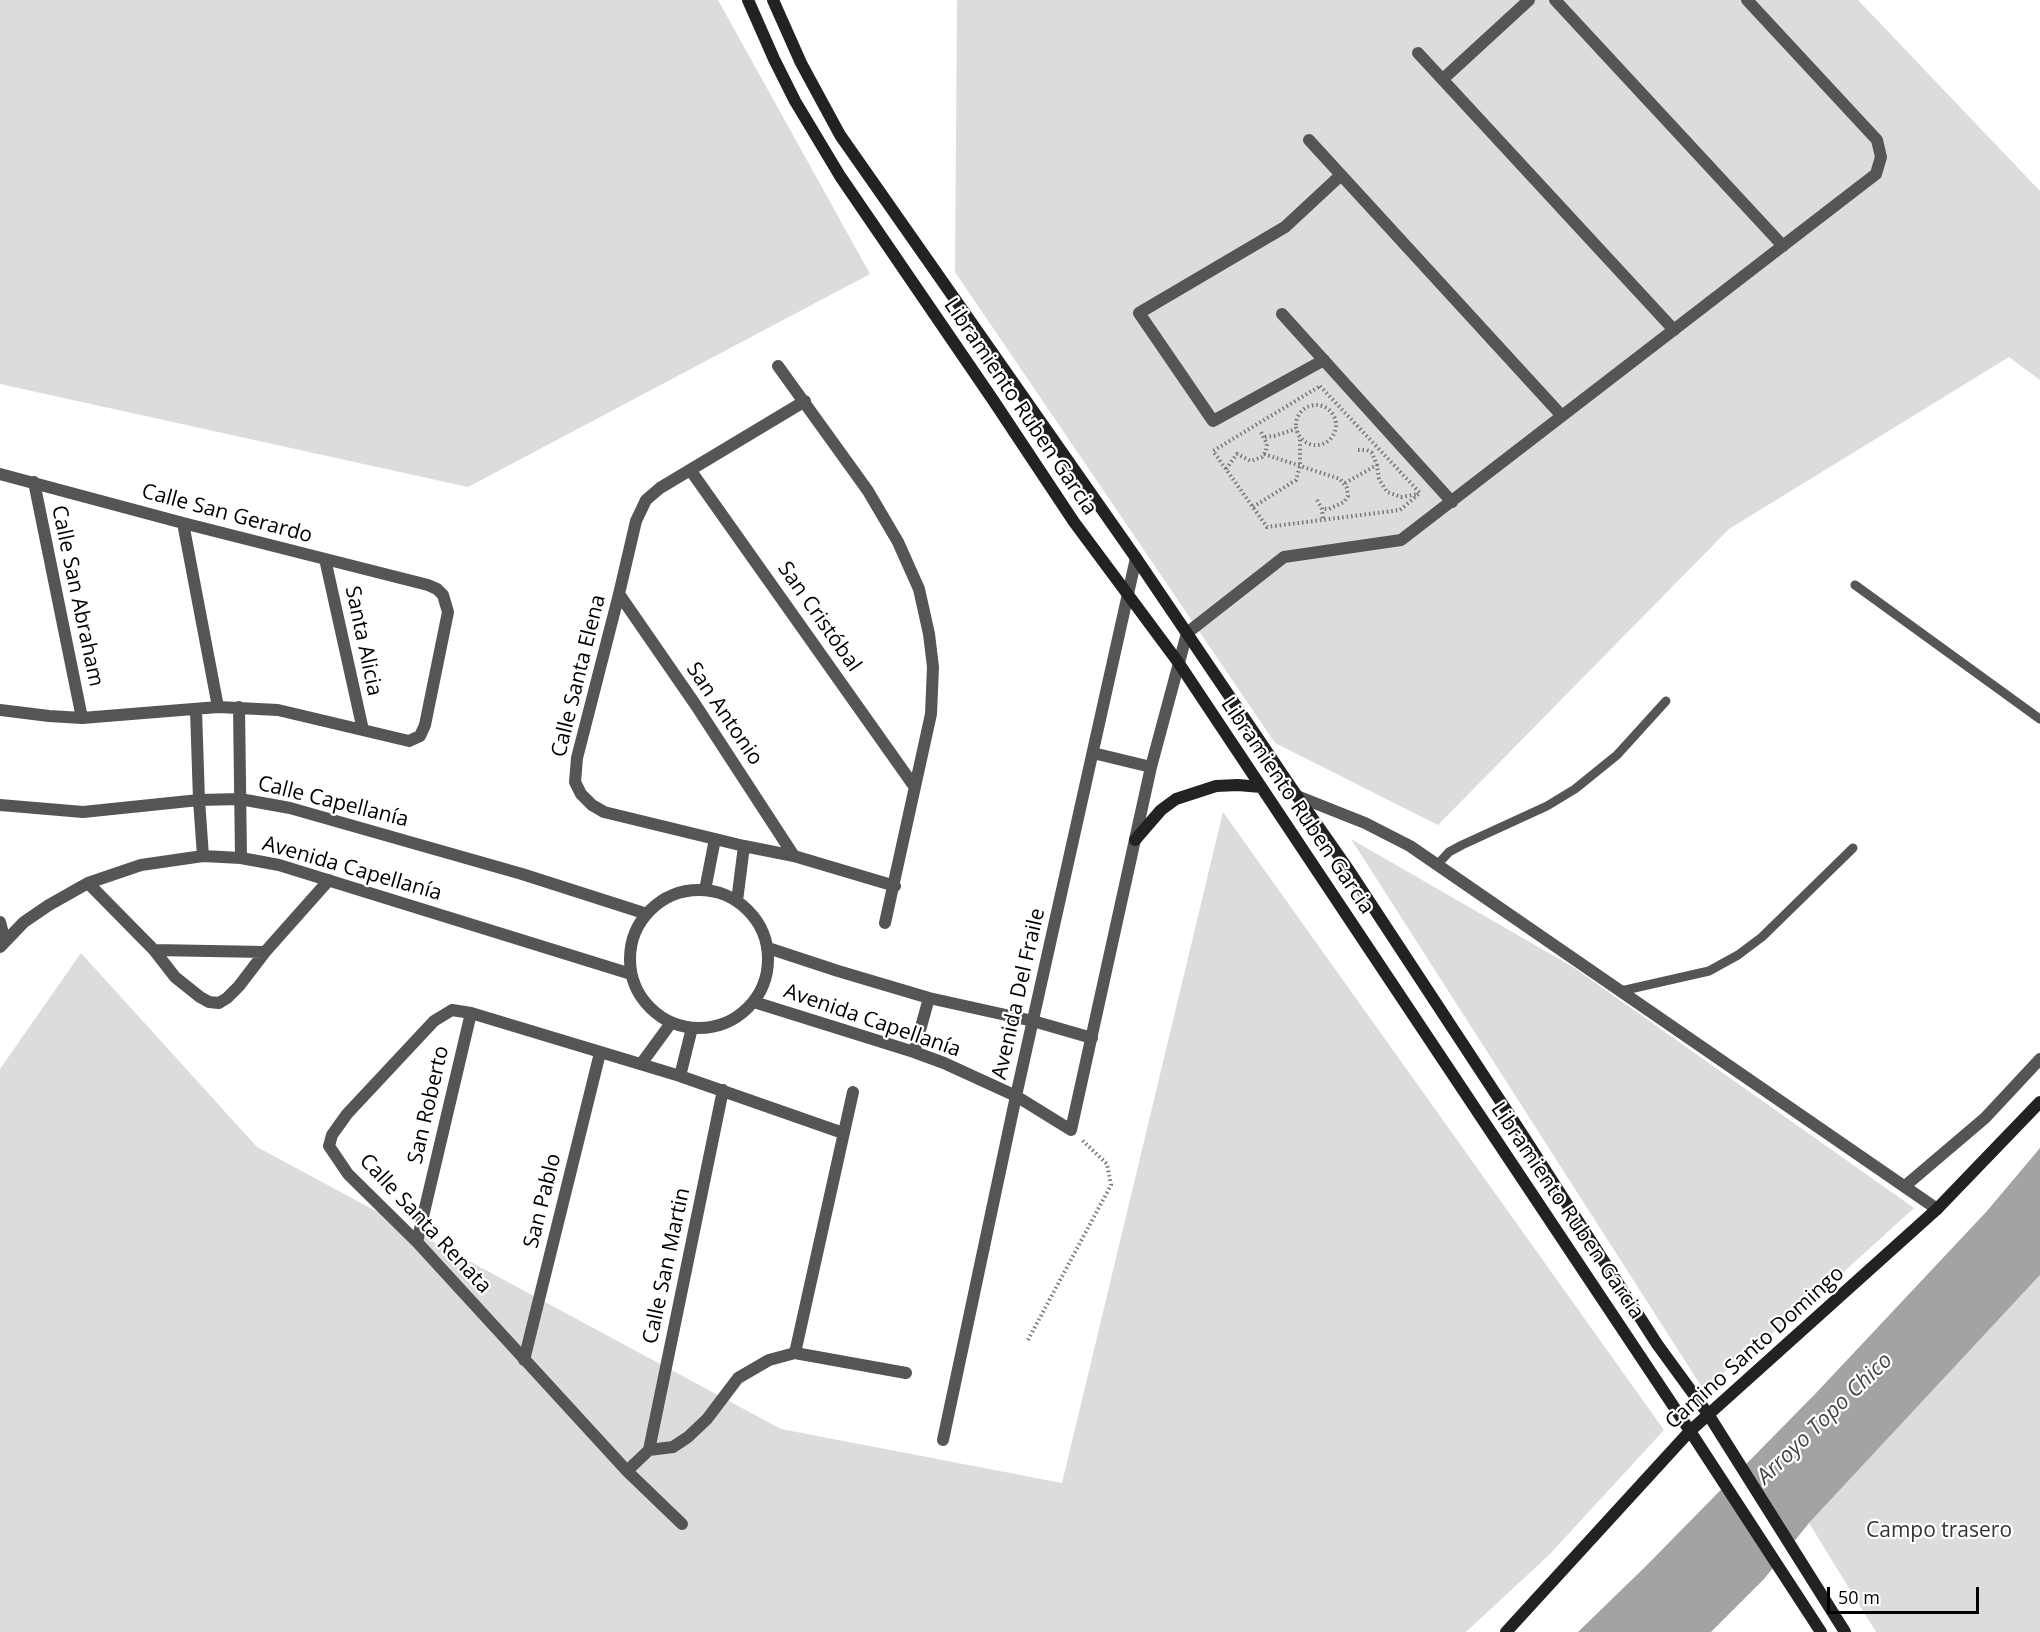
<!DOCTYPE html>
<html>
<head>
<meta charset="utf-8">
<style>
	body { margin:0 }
	#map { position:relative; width:2040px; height:1632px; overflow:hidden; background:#fff; font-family:"Open Sans",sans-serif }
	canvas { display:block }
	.scale { position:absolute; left:1827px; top:1587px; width:152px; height:27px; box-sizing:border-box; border:3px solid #000; border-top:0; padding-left:8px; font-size:18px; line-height:21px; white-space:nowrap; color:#000; -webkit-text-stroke:4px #fff; paint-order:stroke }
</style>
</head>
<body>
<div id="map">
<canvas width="2040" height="1632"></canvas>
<div class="scale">50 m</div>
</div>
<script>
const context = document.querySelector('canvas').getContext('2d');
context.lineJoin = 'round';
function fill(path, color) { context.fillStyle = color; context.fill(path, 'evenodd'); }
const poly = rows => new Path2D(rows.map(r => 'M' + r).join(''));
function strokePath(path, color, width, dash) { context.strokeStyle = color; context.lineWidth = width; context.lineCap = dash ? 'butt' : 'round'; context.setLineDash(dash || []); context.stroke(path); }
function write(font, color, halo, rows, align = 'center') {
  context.font = font + ' "Open Sans",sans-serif'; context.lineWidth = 4.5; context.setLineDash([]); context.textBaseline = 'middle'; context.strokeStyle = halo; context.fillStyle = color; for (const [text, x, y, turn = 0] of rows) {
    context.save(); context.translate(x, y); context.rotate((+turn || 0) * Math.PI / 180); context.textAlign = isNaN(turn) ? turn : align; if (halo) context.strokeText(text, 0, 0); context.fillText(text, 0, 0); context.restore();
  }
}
const green = poly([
	[0,0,718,0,870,274,468,487,0,384],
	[957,0,1858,0,2040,191,2040,380,2009,357,1729,529,1438,825,1275,743,955,272],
	[1223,812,1664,1430,1549,1555,1466,1632,0,1632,0,1069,81,953,257,1147,781,1429,1062,1483],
	[1351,839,1573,967,1914,1208,1805,1307,1703,1389],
	[2040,1275,2040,1632,1876,1632,1809,1523]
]);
const water = poly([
	[2040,1148,2040,1275,1809,1523,1764,1579,1711,1632,1578,1632,1646,1566,1816,1393,1987,1211]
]);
const pier = poly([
	[1742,1464,1795,1546,1776,1569,1720,1486]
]);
const path = poly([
	[1320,386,1420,493,1400,510,1267,527,1213,451,1320,386],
	'1296 425a20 20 0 1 1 40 0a20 20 0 1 1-40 0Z',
	[1265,437,1274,436,1296,429],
	[1358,450,1367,450,1372,453,1377,465,1379,479,1387,492,1401,497,1418,494],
	[1264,454,1340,479,1347,488,1348,496,1344,502,1329,509,1322,509],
	[1226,469,1237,454,1251,461,1262,457,1266,451,1267,444,1261,432],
	[1345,483,1377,465],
	[1317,500,1322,509,1323,520],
	[1253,507,1296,480,1300,466,1300,438],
	[1028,1340,1111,1185,1107,1164,1081,1139]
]);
const lane = poly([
	[1855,585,2040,719],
	[1438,864,1449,852,1462,845,1547,806,1575,789,1617,755,1666,701],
	[1621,991,1709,971,1738,955,1762,937,1853,848]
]);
const street = poly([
	[1555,0,1783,246],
	[1418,53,1674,330],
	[1443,79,1529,0],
	[1309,140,1562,416],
	[1282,314,1452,502],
	[1324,360,1213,421,1139,313,1285,227,1341,175],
	[778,366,868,491,898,542,919,589,929,634,933,667,931,714,885,923],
	[805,401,660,488,646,500,636,521,619,594,577,758,575,782,581,794,592,805,604,812,744,846,794,856,895,886],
	[691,471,914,786],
	[0,474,183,523,428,585,437,589,443,595,448,612,425,725,420,736,409,741,278,710,218,707,82,718,49,716,0,710],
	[34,482,82,718],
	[183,523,218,707],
	[325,559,363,730],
	[619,594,695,704,794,856],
	[239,707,241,858],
	[196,710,199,800,203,856],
	[1093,753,1151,767],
	[1297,796,1365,823,1410,846,1937,1209],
	[0,805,83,812,199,800,240,799,290,808,522,874,647,914],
	[88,883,154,950,175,977,200,997,209,1002,219,1003,227,998,239,986,265,952,329,880],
	[705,890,715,839],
	'630 959a69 69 0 1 1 138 0a69 69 0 1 1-138 0Z',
	[737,901,744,846],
	[0,922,5,941],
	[0,947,24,922,49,905,88,883,141,865,203,856,241,858,279,865,631,974],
	[768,948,838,971,929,998,1033,1021,1092,1038],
	[154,950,265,952],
	[754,1002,914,1052,944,1063,1016,1096,1071,1130,1151,767,1187,633,1284,557,1401,540,1876,174,1881,157,1877,140,1747,0],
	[914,1052,929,998],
	[641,1064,671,1023],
	[680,1076,692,1028],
	[1905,1186,1985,1118,2040,1059],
	[417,1242,471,1013],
	[795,1353,853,1092],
	[524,1360,600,1053],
	[943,1440,1016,1096,1136,558],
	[649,1450,723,1090],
	[627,1471,649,1450,673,1447,688,1437,707,1419,738,1378,769,1360,795,1353,906,1373],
	[682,1524,627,1471,417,1242,348,1174,329,1146,332,1135,347,1114,434,1021,452,1010,471,1013,680,1076,843,1133]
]);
const secondary = poly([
	[748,0,774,59,795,101,840,176,993,400,1074,522,1178,662,1690,1431,1821,1632],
	[773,0,801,63,840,135,1136,558,1297,796,1350,872,1522,1134,1657,1344,1708,1414,1845,1632],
	[1135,840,1161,810,1176,799,1216,786,1238,785,1261,787],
	[1506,1632,1690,1431,1937,1209,2040,1102]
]);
const streetNames = [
	["Libramiento Ruben Garcia",1020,407,56],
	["Calle San Gerardo",227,514,15],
	["Calle San Abraham",77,596,78],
	["San Cristóbal",819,617,55],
	["Santa Alicia",363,641,78],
	["Calle Santa Elena",579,676,-76],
	["San Antonio",724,714,56],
	["Calle Capellanía",333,802,14],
	["Libramiento Ruben Garcia",1297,806,56],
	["Avenida Capellanía",352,869,16],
	["Avenida Del Fraile",1019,994,-77],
	["Avenida Capellanía",872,1021,19],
	["San Roberto",429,1105,-77],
	["San Pablo",543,1201,-76],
	["Libramiento Ruben Garcia",1567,1211,56],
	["Calle Santa Renata",425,1224,47],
	["Calle San Martin",667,1266,-78],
	["Camino Santo Domingo",1755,1348,-42]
];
const parkNames = [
	["Campo trasero",1939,1531]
];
const waterNames = [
	["Arroyo Topo Chico",1825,1419,-44]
];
fill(green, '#dcdcdc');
fill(water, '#a3a3a3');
fill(pier, '#fff');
strokePath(path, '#777', 4, [1.5, 3]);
strokePath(lane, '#555', 9);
strokePath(street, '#555', 12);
strokePath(secondary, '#222', 12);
write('21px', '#000', '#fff', streetNames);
write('21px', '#333', '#fff', parkNames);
write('italic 22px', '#444', '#fff', waterNames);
</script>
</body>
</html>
